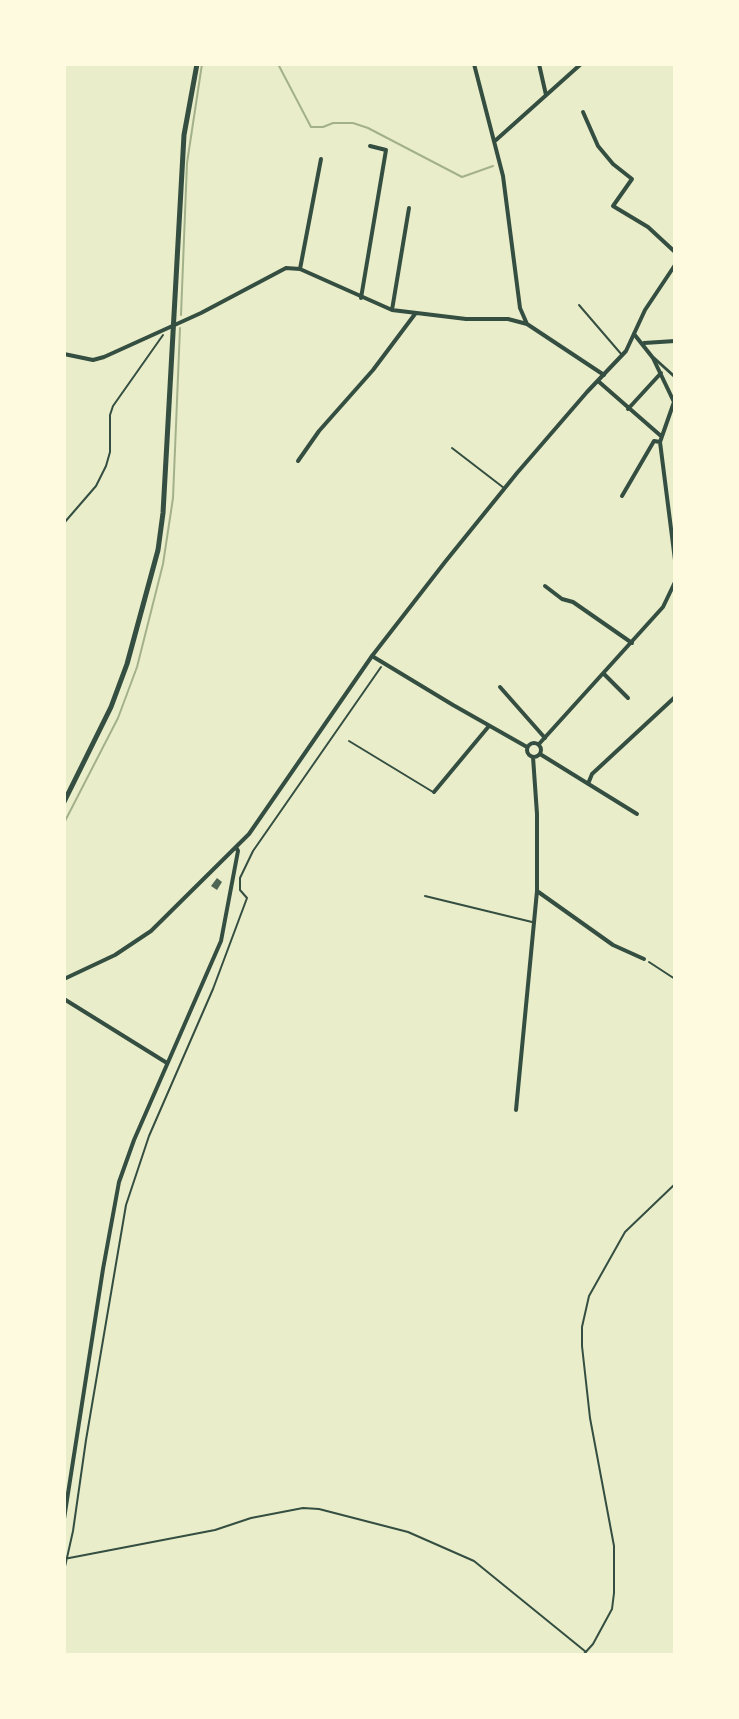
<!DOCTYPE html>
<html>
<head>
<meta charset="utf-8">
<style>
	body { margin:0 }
	#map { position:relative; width:739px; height:1719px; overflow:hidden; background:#e9edc9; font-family:"Noto Sans",sans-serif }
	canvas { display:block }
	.frame { position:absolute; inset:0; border:66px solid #fefae0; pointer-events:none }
</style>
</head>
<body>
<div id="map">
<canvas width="739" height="1719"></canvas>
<div class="frame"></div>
</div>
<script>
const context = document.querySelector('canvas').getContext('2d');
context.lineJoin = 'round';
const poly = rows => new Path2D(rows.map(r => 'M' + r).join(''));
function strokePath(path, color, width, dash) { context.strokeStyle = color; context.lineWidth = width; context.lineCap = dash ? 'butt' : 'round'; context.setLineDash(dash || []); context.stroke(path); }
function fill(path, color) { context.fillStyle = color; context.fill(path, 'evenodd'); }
const stream = poly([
	[278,64,311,127,323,127,333,123,353,123,368,128,462,177,493,166],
	[181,315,187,163,202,64],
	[64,823,118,718,137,667,163,564,173,498,180,328]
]);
const building = poly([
	[217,878,222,882,217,890,211,886]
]);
const path = poly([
	[64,523,96,486,106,466,110,452,110,415,113,406,163,335],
	[649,962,675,979],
	[64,1559,215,1530,251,1518,303,1508,319,1509,408,1532,474,1561,586,1652],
	[64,1571,73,1531,86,1440,126,1205,149,1136,213,989,247,898,240,890,240,878,253,851,381,667],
	[583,1655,593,1644,612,1609,614,1593,614,1546,590,1418,582,1346,582,1327,589,1296,625,1232,675,1184]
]);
const service = poly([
	[579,305,622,355],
	[452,448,504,488],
	[349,741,433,792],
	[425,896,532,922]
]);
const pedestrian = poly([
	[654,358,675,377]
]);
const minor = poly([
	[474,64,503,176,520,308,527,324,604,375],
	[539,64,546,95],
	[583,112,598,146,613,164,632,179,613,206,648,227,675,252],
	[496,140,581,64],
	[300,269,321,159],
	[361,298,386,150,370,146],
	[392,310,409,208],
	[634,334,653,358,674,402,660,442,675,560],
	[644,343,675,341],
	[64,354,93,360,104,357,201,313,286,268,300,269,392,310,466,319,508,319,527,324],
	[598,381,661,436],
	[628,409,661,373],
	[298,461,319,431,373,370,415,314],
	[622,496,654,441,660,442],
	[545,586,562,599,573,602,632,643],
	[372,656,453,705,527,747],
	[604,674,628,698],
	[500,687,545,738],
	'527 750a7 7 0 1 1 14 0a7 7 0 1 1-14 0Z',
	[539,744,663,607,675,582],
	[540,754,637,814],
	[588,784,592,774,675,697],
	[434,792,489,726],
	[537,891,613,945,644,959],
	[516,1110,537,891,537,814,533,757]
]);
const tertiary = poly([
	[64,979,115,955,151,931,249,834,372,656,445,562,517,473,587,392,626,351,645,310,675,265],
	[64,999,167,1063],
	[64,1519,103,1269,119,1182,134,1140,221,941,238,851,236,847]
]);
const secondary = poly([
	[64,802,111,707,127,664,158,550,163,513,184,135,197,64]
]);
strokePath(stream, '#a3b18a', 2);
fill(building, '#4f6655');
strokePath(path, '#344e41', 2);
strokePath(service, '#344e41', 2);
strokePath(pedestrian, '#344e41', 3);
strokePath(minor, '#344e41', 4);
strokePath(tertiary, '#344e41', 4);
strokePath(secondary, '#344e41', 5);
</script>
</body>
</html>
